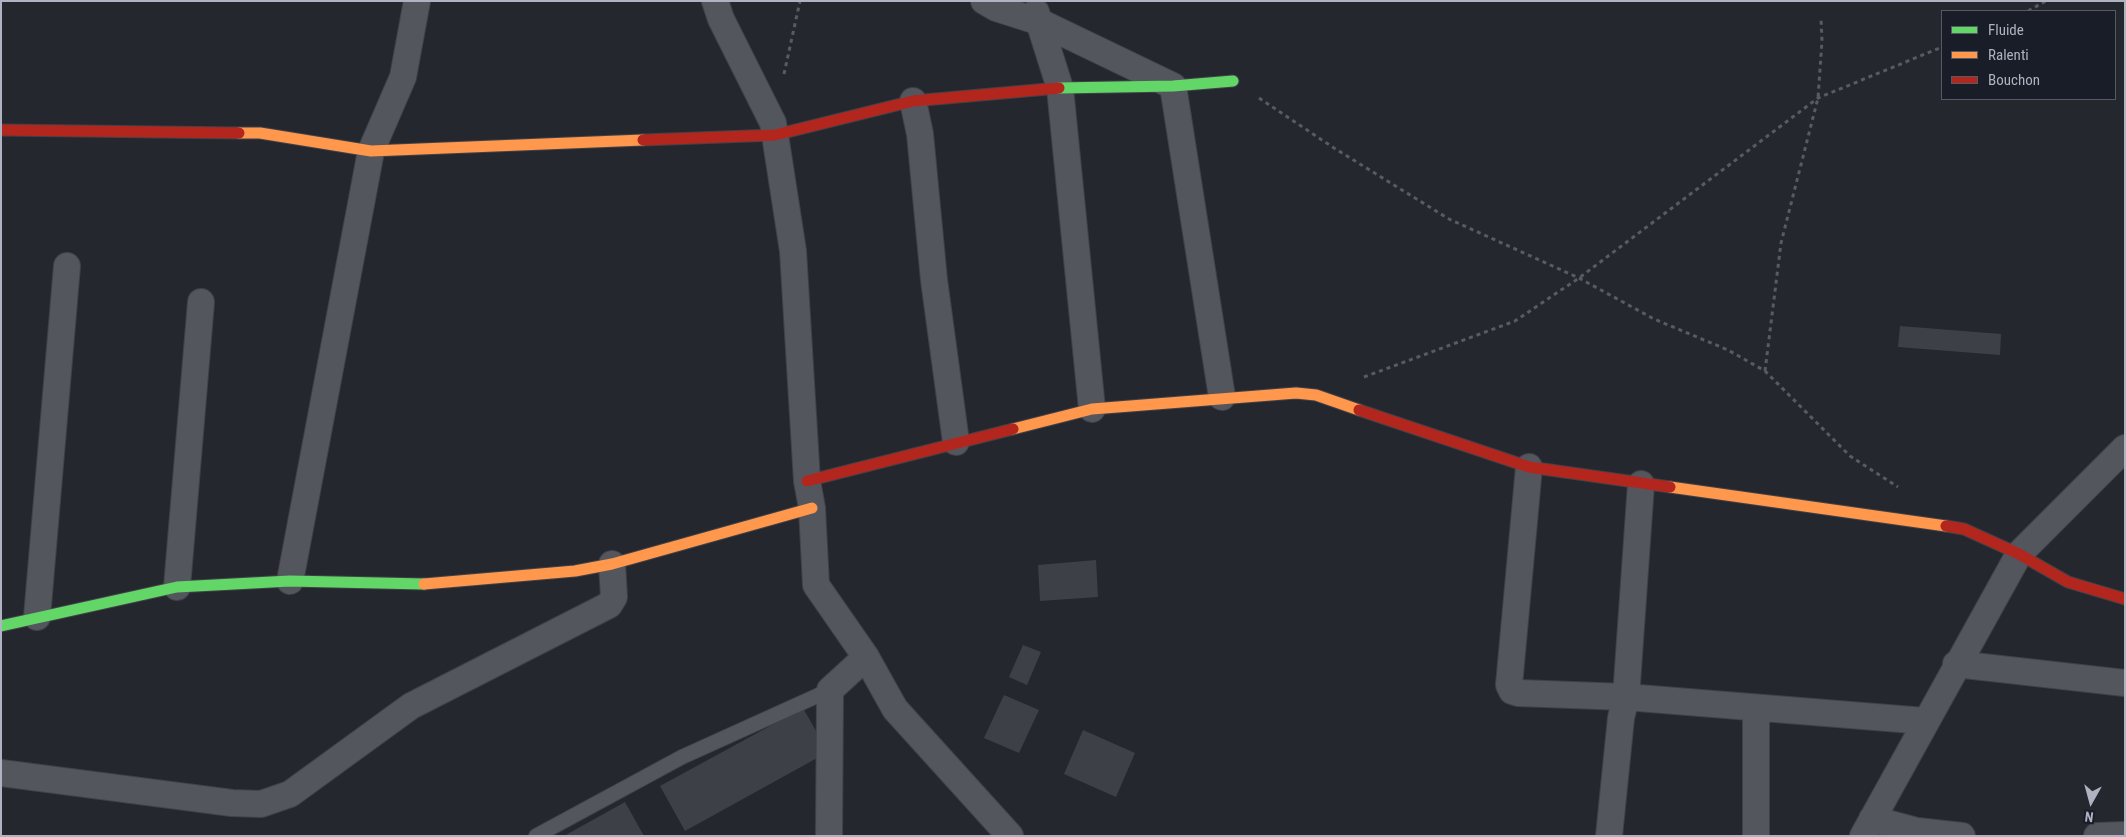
<!DOCTYPE html>
<html>
<head>
<meta charset="utf-8">
<style>
	body { margin:0 }
	#map { position:relative; width:2126px; height:837px; overflow:hidden; background:#25272f; font-family:"Roboto Condensed",sans-serif }
	canvas { display:block }
	.frame { position:absolute; inset:0; border:2px solid #aeb2c1; pointer-events:none }
	.legend { position:absolute; left:1941px; top:10px; width:175px; height:90px; box-sizing:border-box; background:#191d28; border:1px solid #555965; margin:0; padding:6px 9px; list-style:none; font-size:15px; color:#aeb2c1 }
	.legend li { display:flex; align-items:center; gap:10px; height:25px }
	.legend b { width:25px; border:1px solid #555965 }
	.north { position:absolute; left:2066px; top:777px; width:50px; height:50px; -webkit-text-stroke:4px #191d28; paint-order:stroke; rotate:187deg; font-size:14px; font-weight:700; line-height:20px; text-align:center; color:#aeb2c1 }
	.north::after { content:''; display:block; margin:auto; width:18px; height:22px; background:#aeb2c1; clip-path:polygon(50% 0,100% 100%,50% 72%,0 100%) }
</style>
</head>
<body>
<div id="map">
<canvas width="2126" height="837"></canvas>
<div class="frame"></div>
<ul class="legend">
<li><b style="height:6px;background:#63d668"></b>Fluide</li>
<li><b style="height:6px;background:#ff974d"></b>Ralenti</li>
<li><b style="height:6px;background:#b3261e"></b>Bouchon</li>
</ul>
<div class="north">N</div>
</div>
<script>
const context = document.querySelector('canvas').getContext('2d');
context.lineJoin = 'round';
function fill(path, color) { context.fillStyle = color; context.fill(path, 'evenodd'); }
const poly = rows => new Path2D(rows.map(r => 'M' + r).join(''));
function strokePath(path, color, width, dash) { context.strokeStyle = color; context.lineWidth = width; context.lineCap = dash ? 'butt' : 'round'; context.setLineDash(dash || []); context.stroke(path); }
const building = poly([
	[1900,326,2001,334,2000,355,1898,347],
	[1096,560,1098,597,1040,601,1038,565],
	[1023,645,1041,652,1027,685,1009,677],
	[1004,695,1039,710,1019,753,984,738],
	[803,708,828,752,685,831,660,786],
	[1083,730,1135,753,1116,797,1064,774],
	[625,802,644,836,564,836]
]);
const path = poly([
	[2028,11,2046,1],
	[784,74,800,1],
	[1259,98,1334,148,1449,219,1579,278,1654,319,1728,350,1765,371,1850,456,1898,487],
	[1765,371,1781,243,1818,98,1822,41,1821,19],
	[1364,377,1515,321,1579,278,1818,98,1942,47]
]);
const lane = poly([
	[536,836,682,757,830,690]
]);
const street = poly([
	[715,1,721,19,773,123,775,135,793,251,807,481,812,508,816,585,866,657,895,709,1010,836],
	[984,1,996,8,1040,22,1173,86,1222,397],
	[1036,12,1060,88,1092,409],
	[913,101,920,134,934,280,956,442],
	[1529,467,1509,685,1512,691,1518,693,1626,697,1641,484],
	[290,581,371,151,403,77,417,1],
	[177,587,201,302],
	[37,617,67,266],
	[1956,664,2125,683],
	[1756,708,1756,836],
	[1,773,232,803,261,804,290,794,411,706,609,605,614,597,612,564],
	[1872,819,1917,831,1962,836],
	[829,836,830,690,866,657],
	[1609,836,1621,718,1626,697,1925,721],
	[1863,836,2019,554,2125,448],
	[2097,836,2125,835]
]);
const fast = poly([
	[1059,88,1173,86,1233,81],
	[1,626,177,587,290,581,424,584]
]);
const slow = poly([
	[239,133,260,133,371,151,643,140],
	[1013,429,1092,409,1296,393,1316,395,1359,410],
	[1670,487,1946,526],
	[424,584,575,571,612,564,812,508]
]);
const jam = poly([
	[1,130,239,133],
	[643,140,775,135,913,101,1059,88],
	[1359,410,1529,467,1670,487],
	[807,481,1013,429],
	[1946,526,1964,529,2019,554,2068,582,2125,599]
]);
fill(building, '#3d4047');
strokePath(lane, '#414248', 16);
strokePath(street, '#414248', 28);
strokePath(fast, '#414248', 13);
strokePath(slow, '#414248', 13);
strokePath(jam, '#414248', 13);
strokePath(path, '#585b62', 3, [4, 4]);
strokePath(lane, '#54565e', 14);
strokePath(street, '#54565e', 26);
strokePath(fast, '#63d668', 11);
strokePath(slow, '#ff974d', 11);
strokePath(jam, '#b3261e', 11);
</script>
</body>
</html>
